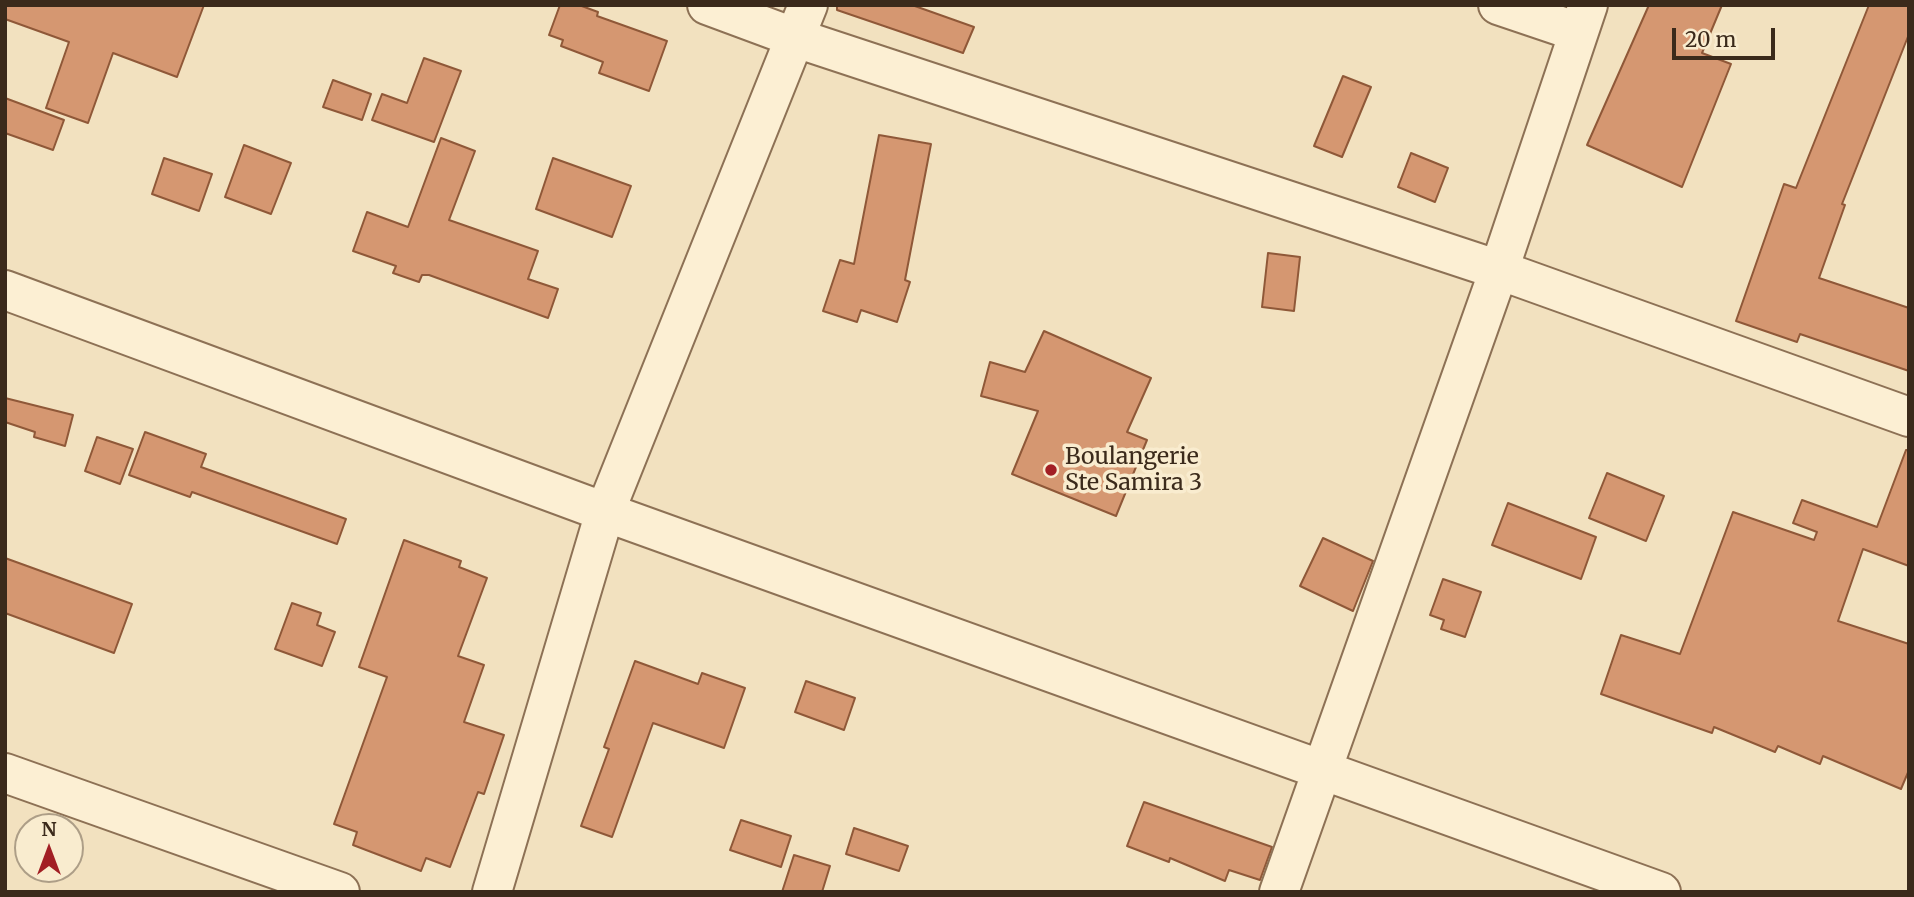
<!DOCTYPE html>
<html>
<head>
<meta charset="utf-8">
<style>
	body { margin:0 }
	#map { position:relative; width:1914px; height:897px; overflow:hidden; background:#f2e1bf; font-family:Merriweather,serif }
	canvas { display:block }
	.frame { position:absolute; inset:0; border:7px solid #3b2a1b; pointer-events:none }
	.north { position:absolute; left:14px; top:813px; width:70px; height:70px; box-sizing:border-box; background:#f9eccf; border:2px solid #ad9e87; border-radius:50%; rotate:0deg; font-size:19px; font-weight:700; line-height:28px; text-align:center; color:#3b2a1b }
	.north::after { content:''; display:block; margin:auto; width:24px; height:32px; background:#a21f24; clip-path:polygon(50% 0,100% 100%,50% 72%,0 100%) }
	.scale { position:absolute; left:1672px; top:28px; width:103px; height:32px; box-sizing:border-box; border:4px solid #3b2a1b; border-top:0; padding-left:9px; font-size:21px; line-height:24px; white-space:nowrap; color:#3b2a1b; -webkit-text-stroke:5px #f9eccf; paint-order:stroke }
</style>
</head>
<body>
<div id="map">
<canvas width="1914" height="897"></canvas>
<div class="frame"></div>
<div class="north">N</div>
<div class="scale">20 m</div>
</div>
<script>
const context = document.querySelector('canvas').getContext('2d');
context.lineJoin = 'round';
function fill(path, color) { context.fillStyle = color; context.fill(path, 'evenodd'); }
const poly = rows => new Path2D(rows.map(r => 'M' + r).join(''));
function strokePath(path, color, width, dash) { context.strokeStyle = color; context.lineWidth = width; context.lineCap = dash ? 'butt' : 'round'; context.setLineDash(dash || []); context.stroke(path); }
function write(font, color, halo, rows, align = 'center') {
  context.font = font + ' Merriweather,serif'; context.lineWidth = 7; context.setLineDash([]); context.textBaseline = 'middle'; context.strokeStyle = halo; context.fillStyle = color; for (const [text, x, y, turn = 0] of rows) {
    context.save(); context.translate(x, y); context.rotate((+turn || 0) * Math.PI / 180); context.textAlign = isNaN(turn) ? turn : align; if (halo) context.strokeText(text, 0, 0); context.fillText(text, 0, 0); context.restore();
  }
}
const building = poly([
	[5,5,204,5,177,77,113,53,88,123,46,108,69,42,5,19,5,5],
	[560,5,579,5,598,12,597,16,667,41,649,91,599,73,603,62,561,46,563,40,549,35,560,5],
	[837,5,912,5,974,27,963,53,837,10,837,5],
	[1649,5,1722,5,1702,53,1731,64,1682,187,1587,145,1649,5],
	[1869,5,1909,5,1909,34,1842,204,1845,205,1819,278,1909,308,1909,371,1800,334,1797,342,1736,321,1784,184,1796,188,1869,5],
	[424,58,461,71,434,142,372,120,382,94,407,103,424,58],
	[1343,76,1371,87,1342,157,1314,146,1343,76],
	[333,80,371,94,362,120,323,107,333,80],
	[5,98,64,120,53,150,5,133,5,98],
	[879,135,931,144,905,280,910,282,897,322,861,310,857,322,823,311,840,260,854,264,879,135],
	[441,138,475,151,449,220,538,251,528,279,558,289,548,318,429,275,422,275,419,282,393,273,396,266,353,251,367,212,408,227,441,138],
	[244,145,291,163,271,214,225,197,244,145],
	[1411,153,1448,168,1435,202,1398,187,1411,153],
	[164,158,212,174,199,211,152,194,164,158],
	[553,158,631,186,612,237,536,209,553,158],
	[1268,253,1300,257,1294,311,1262,307,1268,253],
	[1044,331,1151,378,1127,432,1147,440,1116,516,1012,474,1038,411,981,396,990,362,1025,372,1044,331],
	[5,398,73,415,65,446,34,437,35,432,5,422,5,398],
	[145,432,206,454,201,467,346,519,337,544,192,492,190,497,129,475,145,432],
	[97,437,133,449,120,484,85,471,97,437],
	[1906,450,1909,450,1909,566,1863,549,1838,621,1909,644,1909,770,1901,789,1823,756,1820,764,1778,746,1775,752,1714,727,1712,733,1601,694,1621,635,1680,654,1733,512,1814,540,1817,532,1793,523,1802,500,1877,527,1906,450],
	[1607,473,1664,496,1646,541,1589,518,1607,473],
	[1508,503,1596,537,1581,579,1492,545,1508,503],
	[1323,538,1373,561,1353,611,1300,586,1323,538],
	[404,540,461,561,459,567,487,578,458,656,484,665,464,722,504,735,484,794,478,792,450,867,426,858,421,871,353,845,357,832,334,824,387,677,359,667,404,540],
	[5,558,132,604,114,653,5,613,5,558],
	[1443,579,1481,592,1465,637,1441,629,1444,620,1430,615,1443,579],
	[292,603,321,613,317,625,335,632,322,666,275,649,292,603],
	[635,661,698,684,702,673,745,688,724,748,653,723,612,837,581,826,609,749,604,747,635,661],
	[806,681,855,698,844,730,795,712,806,681],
	[1144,802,1272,847,1260,880,1229,870,1225,881,1170,858,1169,862,1127,846,1144,802],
	[741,820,791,836,781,867,730,850,741,820],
	[854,828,908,846,899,871,846,854,854,828],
	[794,855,830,866,822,892,782,892,794,855]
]);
const minor = poly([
	[707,5,796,38,1499,270,1909,417],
	[1498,5,1578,32],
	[5,290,605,512,1661,892],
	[5,773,340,892],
	[492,892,605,512,808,5],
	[1279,892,1499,270,1588,5]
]);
const markers = [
	[1051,470,7,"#a21f24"]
];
const poiNames = [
	["Boulangerie",1065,457],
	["Ste Samira 3",1065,483]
];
fill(building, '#d59771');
strokePath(building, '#8f5838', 2);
strokePath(minor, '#8d7155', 42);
strokePath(minor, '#fcefd3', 38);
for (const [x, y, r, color] of markers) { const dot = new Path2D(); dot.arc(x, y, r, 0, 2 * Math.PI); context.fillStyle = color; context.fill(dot); strokePath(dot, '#f9eccf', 2.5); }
write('23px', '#3b2a1b', '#f9eccf', poiNames, 'left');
</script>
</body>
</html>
